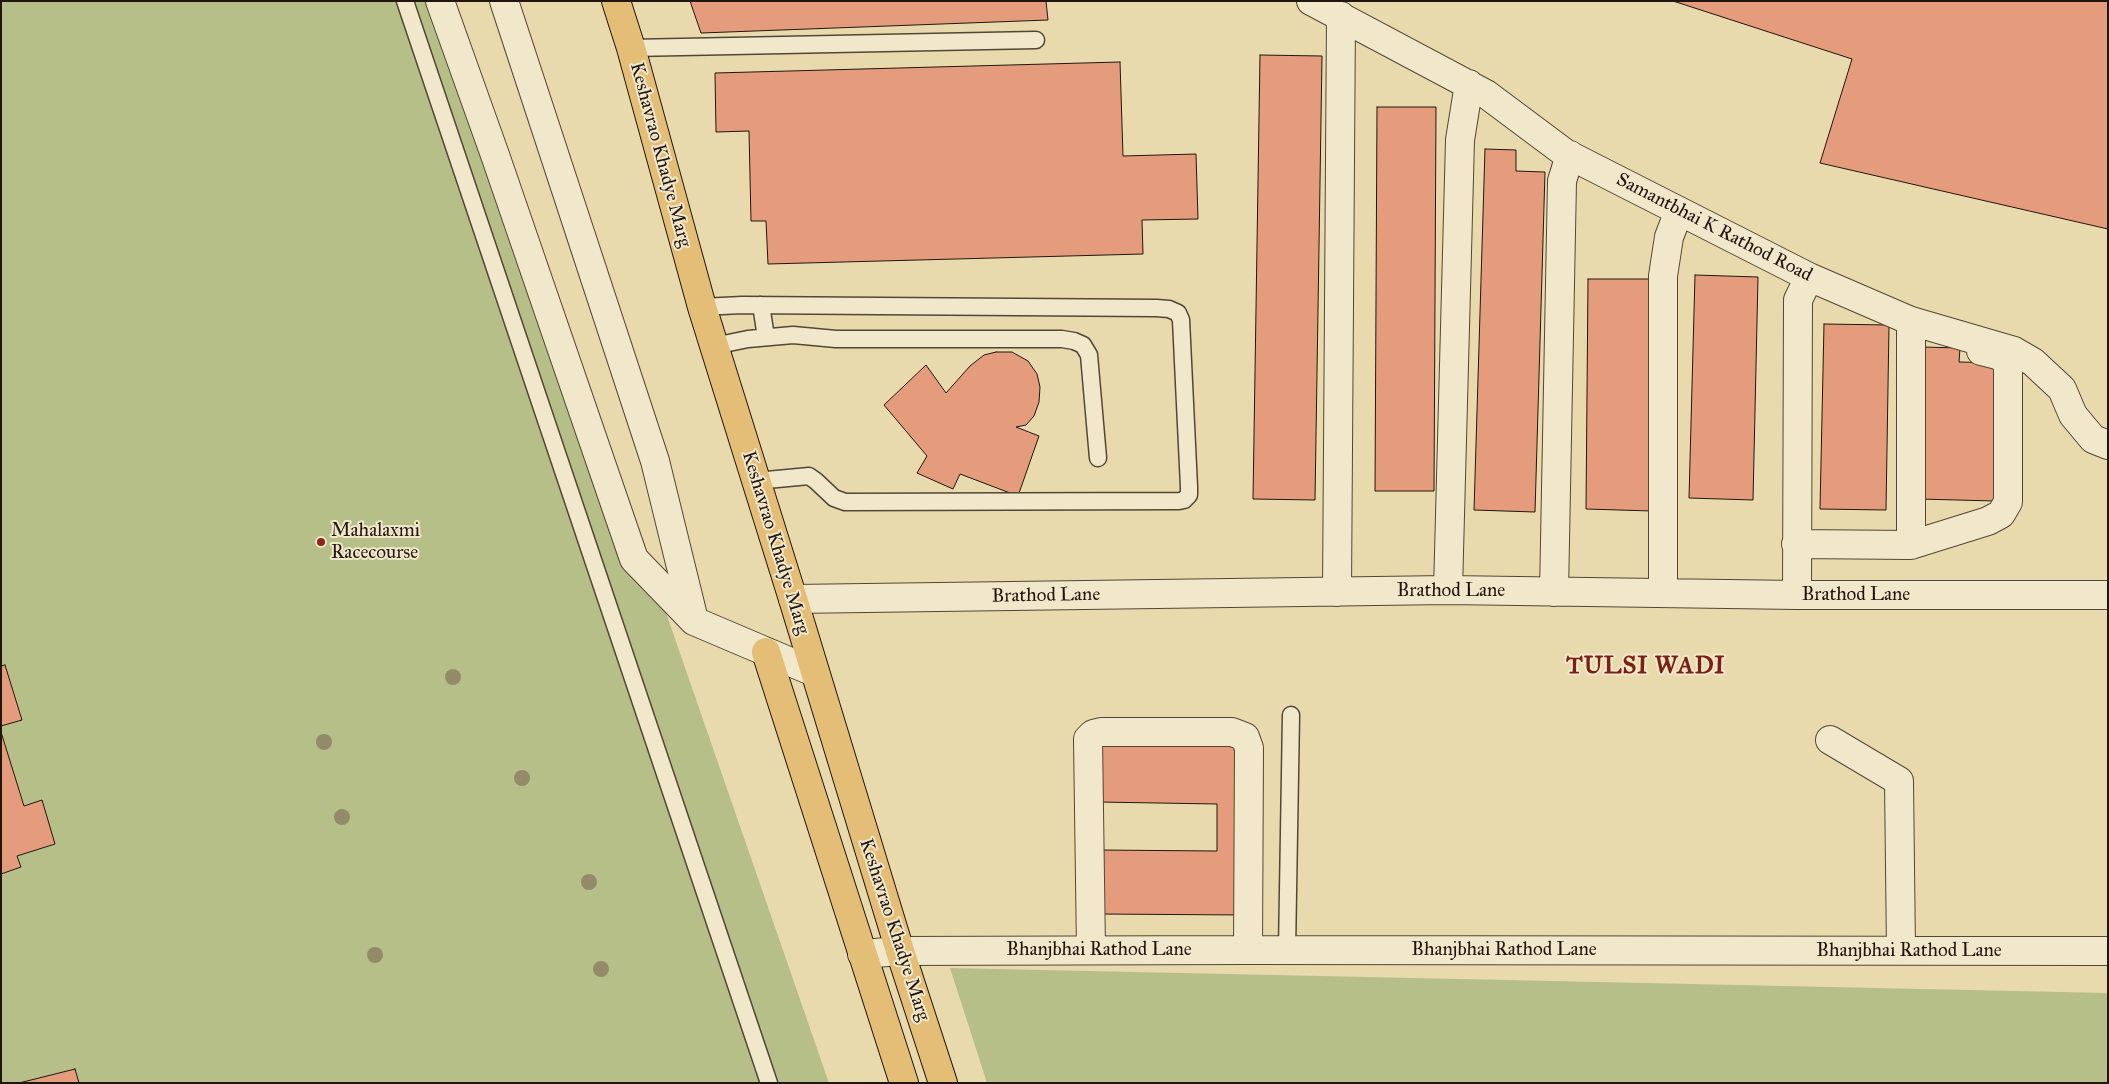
<!DOCTYPE html>
<html>
<head>
<meta charset="utf-8">
<style>
	body { margin:0 }
	#map { position:relative; width:2109px; height:1084px; overflow:hidden; background:#e9daad; font-family:"IM FELL Great Primer",serif }
	canvas { display:block }
	.frame { position:absolute; inset:0; border:2px solid #20160f; pointer-events:none }
</style>
</head>
<body>
<div id="map">
<canvas width="2109" height="1084"></canvas>
<div class="frame"></div>
</div>
<script>
const context = document.querySelector('canvas').getContext('2d');
context.lineJoin = 'round';
function fill(path, color) { context.fillStyle = color; context.fill(path, 'evenodd'); }
const poly = rows => new Path2D(rows.map(r => 'M' + r).join(''));
function strokePath(path, color, width, dash) { context.strokeStyle = color; context.lineWidth = width; context.lineCap = dash ? 'butt' : 'round'; context.setLineDash(dash || []); context.stroke(path); }
function write(font, color, halo, rows, align = 'center') {
  context.font = font + ' "IM FELL Great Primer",serif'; context.lineWidth = 4; context.setLineDash([]); context.textBaseline = 'middle'; context.strokeStyle = halo; context.fillStyle = color; for (const [text, x, y, turn = 0] of rows) {
    context.save(); context.translate(x, y); context.rotate((+turn || 0) * Math.PI / 180); context.textAlign = isNaN(turn) ? turn : align; if (halo) context.strokeText(text, 0, 0); context.fillText(text, 0, 0); context.restore();
  }
}
const green = poly([
	[1,1,454,1,829,1083,1,1083],
	[950,968,2108,993,2108,1083,987,1083]
]);
const building = poly([
	[690,1,1046,1,1048,20,701,33,690,1],
	[1673,1,2108,1,2108,229,1820,163,1852,59,1673,1],
	[1260,55,1322,56,1315,500,1253,499,1260,55],
	[1120,62,1123,156,1196,154,1198,219,1142,220,1143,254,768,264,766,221,751,221,749,131,716,132,715,73,1120,62],
	[1377,107,1436,107,1434,491,1375,491,1377,107],
	[1485,149,1516,150,1516,171,1545,172,1535,512,1474,510,1485,149],
	[1695,275,1758,277,1753,500,1689,498,1695,275],
	[1588,279,1655,279,1652,511,1586,509,1588,279],
	[1824,324,1889,325,1886,510,1820,509,1824,324],
	[1923,347,1960,348,1959,362,1998,363,1995,501,1919,499,1923,347],
	[996,352,1012,352,1028,361,1037,374,1040,387,1039,402,1034,416,1026,425,1016,427,1039,436,1018,496,960,474,953,489,917,473,927,456,884,405,926,365,946,393,970,366,984,355,996,352],
	[5,665,22,720,1,726,1,666,5,665],
	[1,732,24,806,42,800,55,844,17,856,21,867,1,874,1,732],
	[1099,743,1246,744,1244,915,1098,914,1098,850,1217,851,1217,804,1098,802,1099,743],
	[75,1069,79,1083,19,1083,75,1069]
]);
const service = poly([
	[405,1,769,1083],
	[631,48,1036,40],
	[761,305,766,337],
	[702,307,742,305,1156,308,1169,309,1178,313,1181,320,1189,487,1189,495,1184,500,1179,501,845,502,834,498,816,481,809,476,756,481],
	[714,346,748,339,793,335,836,339,1062,339,1074,341,1083,345,1089,355,1098,458],
	[1287,950,1291,715]
]);
const minor = poly([
	[440,1,495,155,634,559,694,621,814,672],
	[504,1,655,461,694,620],
	[1311,1,1486,94,1565,153,1809,277,1911,321,2014,351,2033,362,2062,389,2073,415,2093,439,2108,445],
	[1911,321,1911,545],
	[1796,544,1911,545,1988,521,2001,514,2008,502,2008,365,2001,356,1981,351],
	[1448,590,1460,140,1469,84],
	[1337,592,1341,16],
	[1554,592,1562,181,1570,155],
	[1663,593,1663,276,1669,237,1679,211],
	[1797,595,1798,300,1809,277],
	[793,599,1448,590,1797,595,2108,595],
	[1830,740,1899,781,1901,951],
	[1091,950,1088,739,1093,734,1101,732,1232,732,1245,737,1249,748,1248,950],
	[862,954,900,951,1248,950,2108,951]
]);
const primary = poly([
	[616,1,631,48,702,307,793,599,900,951,943,1083],
	[766,652,904,1083]
]);
const trees = [
	[453,677],
	[324,742],
	[522,778],
	[342,817],
	[589,882],
	[375,955],
	[601,969]
];
const markers = [
	[321,542,5,"#8f2418"]
];
const streetNames = [
	["Keshavrao Khadye Marg",660,155,75],
	["Samantbhai K Rathod Road",1714,228,27],
	["Keshavrao Khadye Marg",775,543,73],
	["Brathod Lane",1451,591],
	["Brathod Lane",1856,595],
	["Brathod Lane",1046,596,-1],
	["Keshavrao Khadye Marg",894,930,72],
	["Bhanjbhai Rathod Lane",1099,950],
	["Bhanjbhai Rathod Lane",1504,950],
	["Bhanjbhai Rathod Lane",1909,951]
];
const poiNames = [
	["Mahalaxmi",331,531],
	["Racecourse",331,553]
];
const districtNames = [
	["TULSI WADI",1646,667]
];
fill(green, '#b7bf89');
fill(building, '#e49c7d');
strokePath(building, '#20160f', 1);
strokePath(service, '#524736', 19);
strokePath(minor, '#524736', 30);
strokePath(primary, '#20160f', 30);
strokePath(service, '#f1e7ca', 16);
strokePath(minor, '#f1e7ca', 28);
strokePath(primary, '#e4bd76', 28);
context.fillStyle = '#938a6a';
for (const [x, y] of trees) { context.beginPath(); context.arc(x, y, 8, 0, 2 * Math.PI); context.fill(); }
for (const [x, y, r, color] of markers) { const dot = new Path2D(); dot.arc(x, y, r, 0, 2 * Math.PI); context.fillStyle = color; context.fill(dot); strokePath(dot, '#f1e7ca', 2); }
write('19px', '#20160f', '#f1e7ca', streetNames);
write('19px', '#20160f', '#f1e7ca', poiNames, 'left');
context.letterSpacing = '1px';
write('bold 24px', '#7a1f14', '#f1e7ca', districtNames);
context.letterSpacing = '0px';
</script>
</body>
</html>
